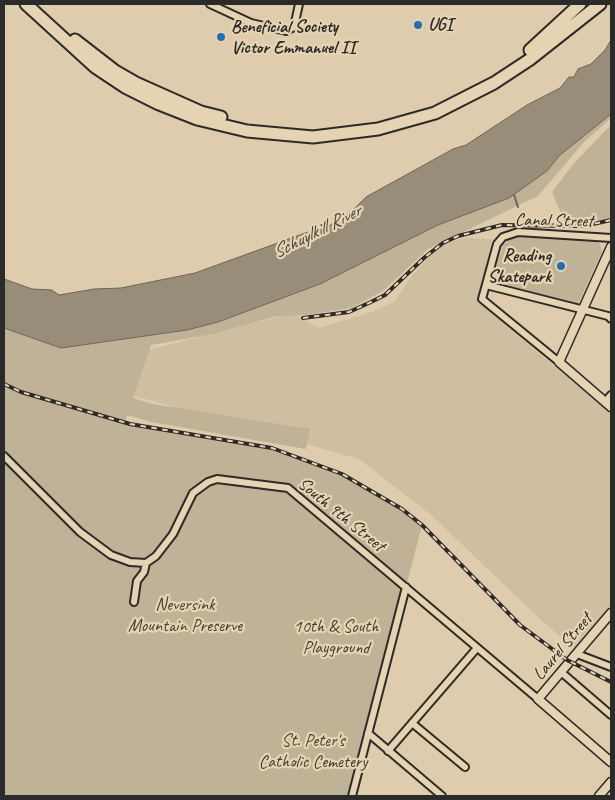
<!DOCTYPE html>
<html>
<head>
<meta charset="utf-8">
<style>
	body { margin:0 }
	#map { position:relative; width:615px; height:800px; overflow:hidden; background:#dfccac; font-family:Caveat,sans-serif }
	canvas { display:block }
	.frame { position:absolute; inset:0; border:5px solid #2b2b2b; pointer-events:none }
</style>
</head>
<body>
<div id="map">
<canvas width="615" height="800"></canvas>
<div class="frame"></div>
</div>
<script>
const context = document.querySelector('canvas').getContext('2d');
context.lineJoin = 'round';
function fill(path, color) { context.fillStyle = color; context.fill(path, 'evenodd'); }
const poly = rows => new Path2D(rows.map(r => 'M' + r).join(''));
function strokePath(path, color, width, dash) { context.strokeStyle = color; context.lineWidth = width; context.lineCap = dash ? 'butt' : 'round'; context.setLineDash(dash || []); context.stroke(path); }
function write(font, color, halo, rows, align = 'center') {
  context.font = font + ' Caveat,sans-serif'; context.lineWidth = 4.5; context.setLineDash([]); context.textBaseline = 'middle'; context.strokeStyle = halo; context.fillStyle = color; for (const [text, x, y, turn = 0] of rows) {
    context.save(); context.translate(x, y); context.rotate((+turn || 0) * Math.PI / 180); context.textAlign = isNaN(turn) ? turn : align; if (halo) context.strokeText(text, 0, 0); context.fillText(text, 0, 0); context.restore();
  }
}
const built = poly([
	[464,238,492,239,478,299,484,307,611,414,611,606,575,649,539,618,430,514,359,459,117,391,125,356,292,313,319,328,372,312,394,302,412,276,432,253,446,243]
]);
const green = poly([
	[611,114,611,118,584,142,538,196,428,249,383,291,351,308,308,315,277,316,213,334,151,345,133,398,153,404,310,429,306,449,151,422,127,415,125,422,272,448,299,456,342,474,376,492,422,525,352,796,4,796,4,328,61,348,187,330,218,322,320,284,438,225,471,212,547,171,559,156],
	[611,125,611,218,593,221,562,216,552,192,574,163],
	[522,236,597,241,600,244,602,252,578,304,492,281,503,245,511,239]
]);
const water = poly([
	[611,40,611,114,559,156,547,171,509,198,438,225,320,284,218,322,187,330,61,348,4,328,4,279,32,289,52,290,59,295,94,289,121,288,195,273,308,232,311,238,354,209,366,197,453,149,466,145,527,105,560,88,569,77,574,77,578,69,591,64,605,50,611,40]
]);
const stream = poly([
	[514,195,518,207]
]);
const minor = poly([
	[210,4,251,23,286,31,294,27,299,4],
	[486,285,608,316,611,319],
	[559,362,482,299,497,244,503,237,518,232,611,238],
	[605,402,611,395],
	[4,456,80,532,111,555,130,562,146,563,156,556,173,534,193,493,208,482,217,479,288,488,538,699],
	[134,602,137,581,144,572,146,563],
	[577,654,611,667],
	[561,672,611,715],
	[412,723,465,767],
	[368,733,442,796],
	[388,751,477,648],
	[352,796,406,587]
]);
const tertiary = poly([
	[611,247,559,362,611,407],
	[611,613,538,699,611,762],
	[599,796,611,782]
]);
const motorway = poly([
	[26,4,95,67,125,87,159,104,197,119,247,131,313,137,378,129,435,113,494,83,529,60,600,4],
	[75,40,115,71,136,83,201,112,221,117],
	[530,50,580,4]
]);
const rail = poly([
	[303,318,349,312,371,302,385,295,425,257,443,243,458,236,502,225,584,226,611,220],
	[4,384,21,392,130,424,272,448,342,474,402,509,422,525,520,625,567,660,611,682]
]);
const markers = [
	[418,25,5,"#1f6fb2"],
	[221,37,5,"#1f6fb2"],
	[561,266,5,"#1f6fb2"]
];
const poiNames = [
	["UGI",428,25],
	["Beneficial Society",231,27],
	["Victor Emmanuel II",231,48],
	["Reading",551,256,"right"],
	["Skatepark",551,277,"right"]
];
const streetNames = [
	["Canal Street",554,221,1],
	["South 9th Street",341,515,39],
	["Laurel Street",563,647,-50]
];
const parkNames = [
	["Neversink",185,605],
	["Mountain Preserve",185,626],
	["10th & South",336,627],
	["Playground",336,648],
	["St. Peter's",313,741],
	["Catholic Cemetery",313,762]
];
const waterNames = [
	["Schuylkill River",317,232,-27]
];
fill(built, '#d0bea1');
fill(green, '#c0b296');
fill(water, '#988d79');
strokePath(water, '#6c665a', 1);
strokePath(stream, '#6c665a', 2);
strokePath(minor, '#2b2b2b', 10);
strokePath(tertiary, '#2b2b2b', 11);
strokePath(motorway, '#2b2b2b', 15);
strokePath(minor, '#e6d3b1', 6);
strokePath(tertiary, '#e6d3b1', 8);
strokePath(motorway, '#e6d3b1', 11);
strokePath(rail, '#2b2b2b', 4);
strokePath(rail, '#e6d3b1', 2, [5.5]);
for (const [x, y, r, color] of markers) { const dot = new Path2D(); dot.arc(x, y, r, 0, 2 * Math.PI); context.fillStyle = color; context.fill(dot); strokePath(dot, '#e6d3b1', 2); }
write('bold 18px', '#2b2b2b', '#e6d3b1', poiNames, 'left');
write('18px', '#2b2b2b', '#e6d3b1', streetNames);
write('18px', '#413f3b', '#e6d3b1', parkNames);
write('italic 19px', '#46443e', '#e6d3b1', waterNames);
</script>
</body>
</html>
